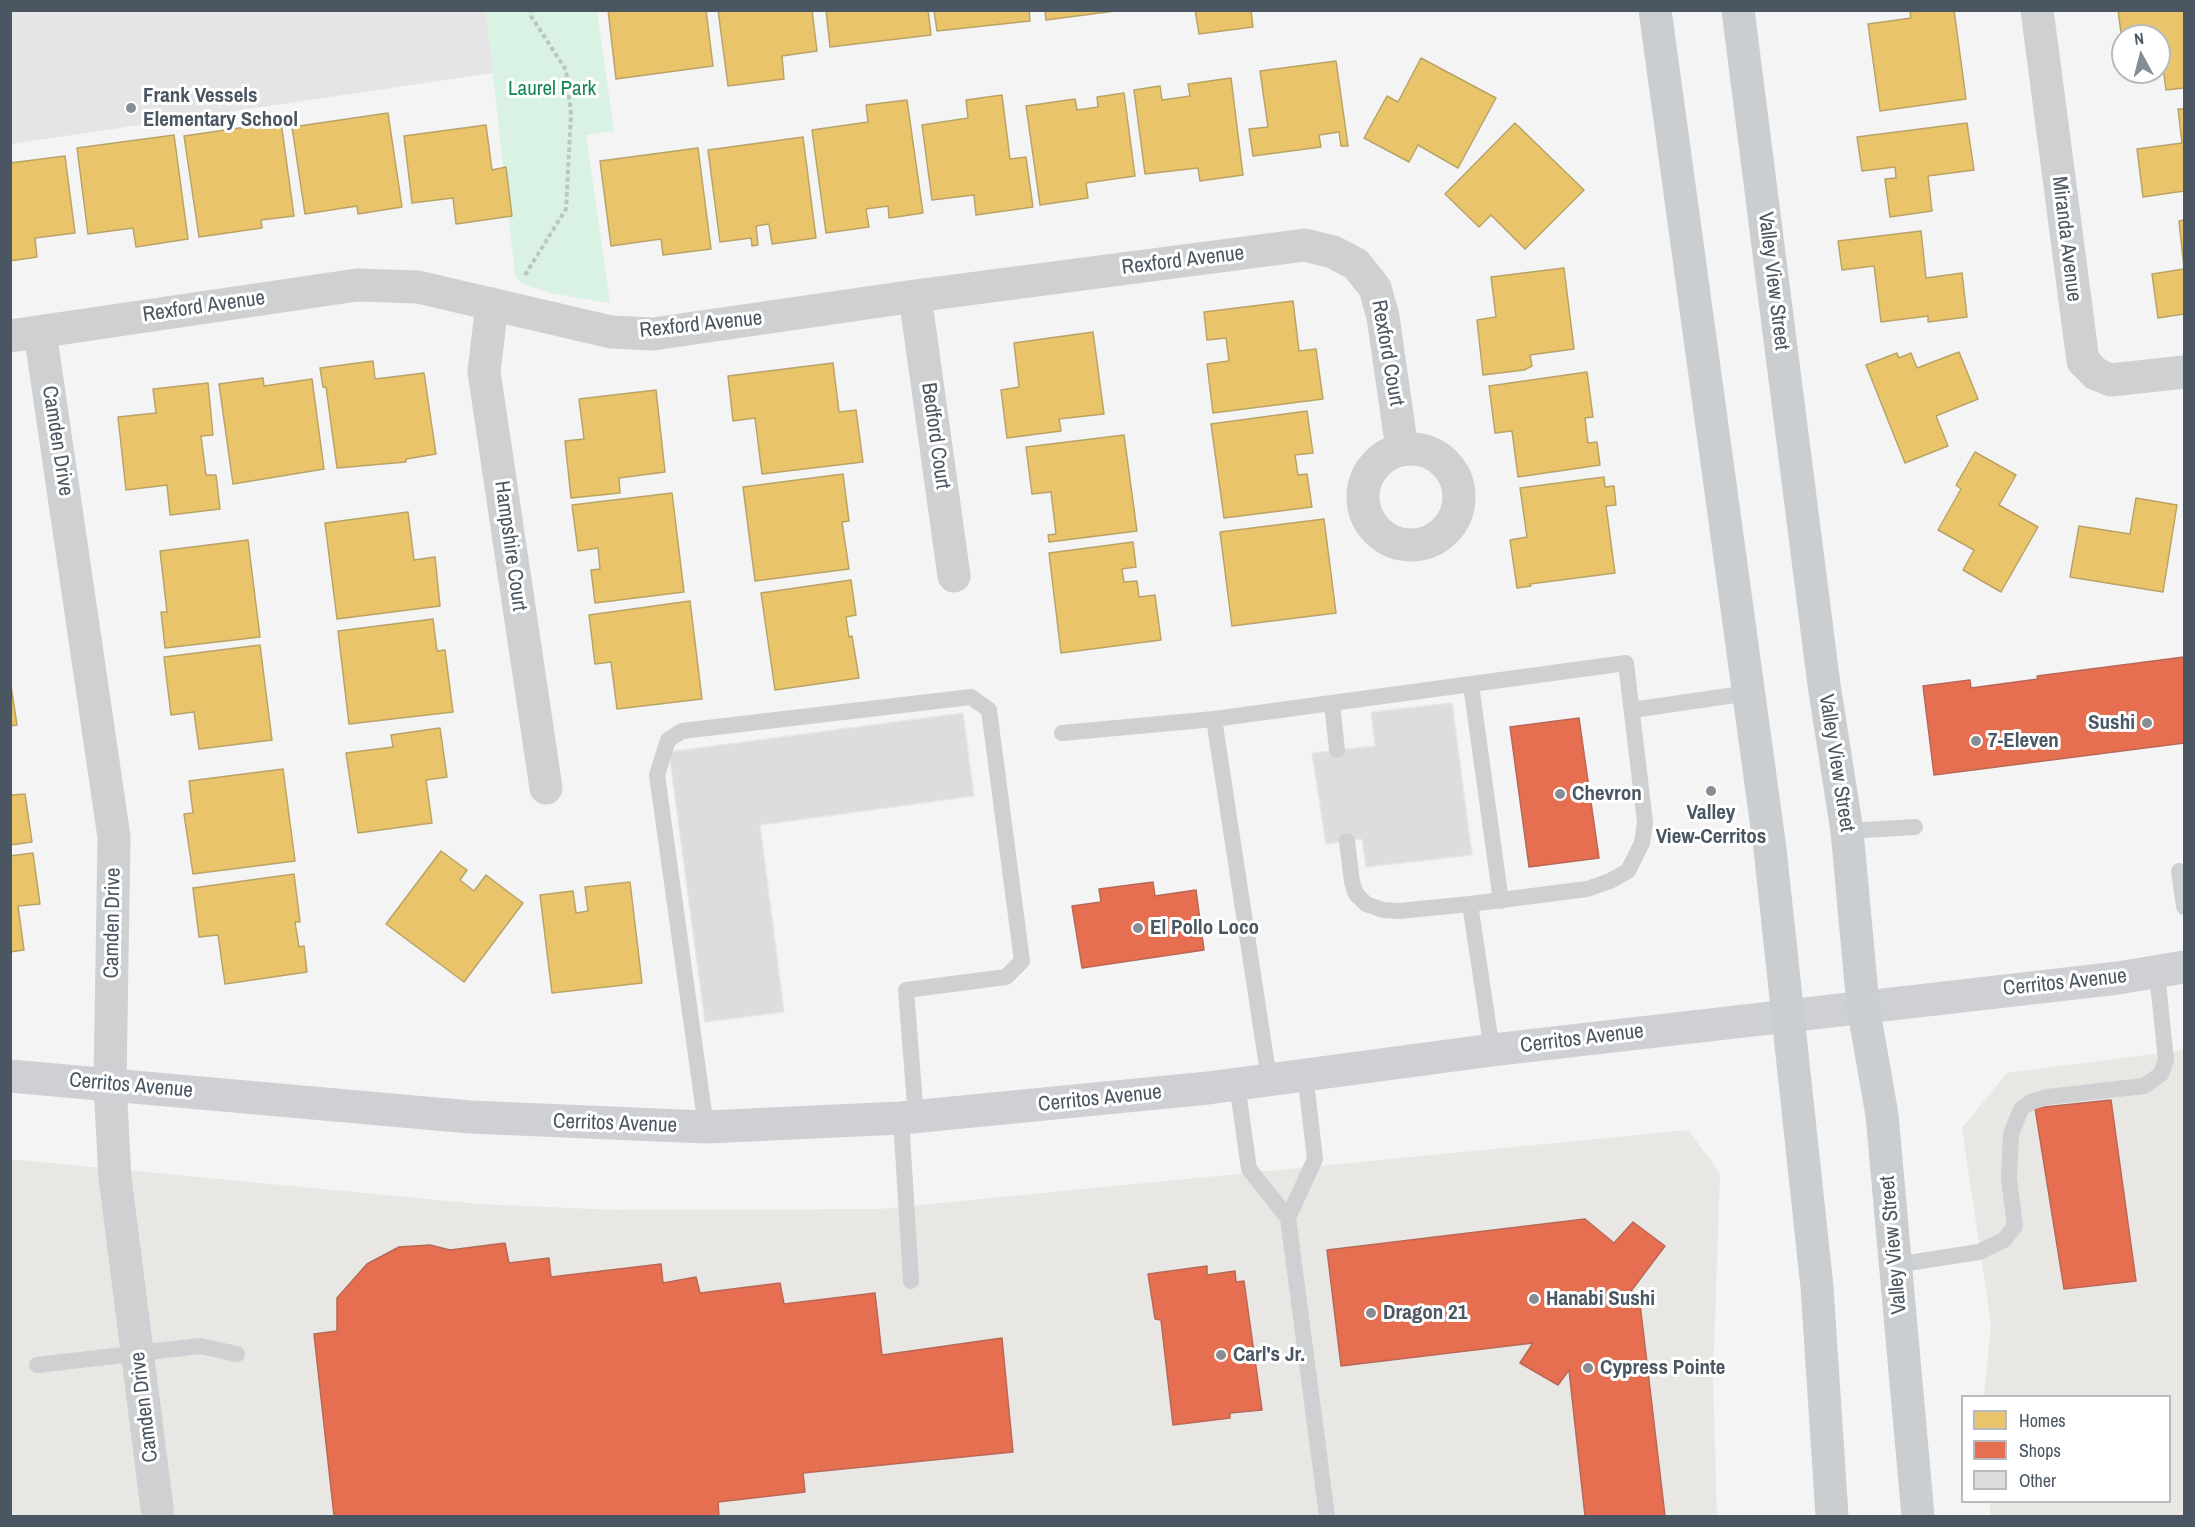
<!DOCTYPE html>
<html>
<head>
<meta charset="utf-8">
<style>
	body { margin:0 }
	#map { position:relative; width:2195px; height:1527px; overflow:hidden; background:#f4f4f4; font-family:"Archivo Narrow",sans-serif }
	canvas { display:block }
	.frame { position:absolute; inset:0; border:12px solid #4a5661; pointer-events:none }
	.legend { position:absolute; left:1961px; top:1395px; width:210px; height:108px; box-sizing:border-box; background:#fff; border:2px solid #b7bbc0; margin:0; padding:8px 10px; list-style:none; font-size:18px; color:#4a5661 }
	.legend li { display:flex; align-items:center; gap:12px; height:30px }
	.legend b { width:30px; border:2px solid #b7bbc0 }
	.north { position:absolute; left:2111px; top:24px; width:60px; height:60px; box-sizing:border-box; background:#fff; border:2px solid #b7bbc0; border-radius:50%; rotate:353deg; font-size:16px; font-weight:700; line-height:24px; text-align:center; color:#4a5661 }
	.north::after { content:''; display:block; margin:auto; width:21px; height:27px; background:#868d94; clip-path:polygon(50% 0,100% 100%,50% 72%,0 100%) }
</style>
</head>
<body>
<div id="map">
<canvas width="2195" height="1527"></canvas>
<div class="frame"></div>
<ul class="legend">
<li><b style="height:16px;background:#e9c46a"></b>Homes</li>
<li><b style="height:16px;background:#e76f51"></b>Shops</li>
<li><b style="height:16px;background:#ddddde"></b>Other</li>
</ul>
<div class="north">N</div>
</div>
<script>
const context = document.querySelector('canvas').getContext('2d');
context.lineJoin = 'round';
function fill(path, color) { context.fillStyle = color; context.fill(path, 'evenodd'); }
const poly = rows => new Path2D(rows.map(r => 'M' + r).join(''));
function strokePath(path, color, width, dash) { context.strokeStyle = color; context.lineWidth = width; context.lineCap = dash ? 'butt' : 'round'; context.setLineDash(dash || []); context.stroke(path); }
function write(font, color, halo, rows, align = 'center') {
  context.font = font + ' "Archivo Narrow",sans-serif'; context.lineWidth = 6; context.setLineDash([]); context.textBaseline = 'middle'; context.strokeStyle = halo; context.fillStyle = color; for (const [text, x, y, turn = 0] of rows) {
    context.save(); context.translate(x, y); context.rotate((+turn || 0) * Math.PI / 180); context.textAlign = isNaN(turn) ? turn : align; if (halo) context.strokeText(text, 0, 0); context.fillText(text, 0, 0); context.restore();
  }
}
const commercial = poly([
	[2184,1050,2184,1516,1990,1516,1990,1502,2170,1502,2170,1396,1984,1396,1991,1324,1962,1128,2007,1073],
	[1688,1130,1720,1173,1713,1381,1717,1516,11,1516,10,1159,479,1204,615,1210,879,1209]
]);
const education = poly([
	[10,11,486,11,493,73,11,144]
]);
const green = poly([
	[486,11,597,11,614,131,586,135,610,303,550,293,521,283,515,275]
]);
const homes = poly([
	[608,10,706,10,713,66,616,79,608,10],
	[718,10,812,10,817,51,782,56,784,79,728,86,718,10],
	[826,10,928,10,931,35,830,47,826,10],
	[934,10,1029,10,1030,21,937,31,934,10],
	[1045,10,1123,10,1046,20,1045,10],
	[1195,10,1251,10,1253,27,1199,34,1195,10],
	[1921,10,1954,10,1966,99,1880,111,1868,24,1911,18,1910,12,1921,10],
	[2118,10,2184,10,2184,88,2166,90,2159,36,2123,36,2122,41,2118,10],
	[1421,58,1496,98,1458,168,1418,145,1409,162,1364,138,1387,96,1398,102,1421,58],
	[1336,61,1348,146,1341,146,1339,132,1319,135,1321,147,1253,156,1249,129,1268,127,1260,71,1336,61],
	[1231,78,1243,175,1200,181,1198,168,1145,174,1134,90,1160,86,1162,100,1190,96,1188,84,1231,78],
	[1124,93,1135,176,1086,183,1088,198,1040,205,1026,106,1075,99,1077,110,1098,107,1097,97,1124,93],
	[1002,95,1010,159,1026,157,1033,207,976,215,974,195,932,200,922,125,968,118,966,100,1002,95],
	[907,100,923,213,889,218,888,206,866,209,869,227,826,233,812,130,868,122,866,105,907,100],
	[2178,109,2184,109,2184,191,2143,197,2137,149,2182,143,2178,109],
	[388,113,402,207,358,214,357,206,305,214,292,127,388,113],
	[281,122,294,216,261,220,262,228,199,237,184,136,281,122],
	[1515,123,1584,190,1525,249,1491,215,1479,227,1445,194,1515,123],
	[1967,123,1974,170,1928,176,1932,211,1890,217,1885,179,1896,178,1895,167,1862,171,1857,137,1967,123],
	[486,125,492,170,506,167,512,216,456,224,453,198,412,203,404,136,486,125],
	[174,135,188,239,136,247,133,228,88,234,77,148,174,135],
	[803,137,816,238,772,244,769,224,756,226,758,245,752,246,751,238,720,242,708,150,803,137],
	[698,148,711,249,663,255,661,239,611,246,600,161,698,148],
	[65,156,75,233,35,238,37,257,10,261,10,163,65,156],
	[2184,220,2184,268,2179,221,2184,220],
	[1921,231,1926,278,1962,273,1967,317,1928,322,1928,316,1881,322,1874,266,1842,270,1838,241,1921,231],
	[1564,268,1574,349,1530,355,1532,366,1524,370,1483,375,1477,320,1496,317,1491,277,1564,268],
	[2184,269,2184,314,2158,318,2152,274,2184,269],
	[1293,301,1299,351,1316,349,1323,399,1213,413,1207,364,1229,361,1226,338,1207,340,1204,312,1293,301],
	[1093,332,1104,414,1059,419,1061,431,1007,438,1001,390,1019,387,1014,343,1093,332],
	[1959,352,1978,399,1936,416,1948,446,1905,463,1866,365,1897,353,1899,358,1911,353,1917,368,1959,352],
	[373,361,375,379,424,373,436,454,406,459,406,462,337,468,326,387,323,387,320,368,373,361],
	[833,363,839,412,856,410,863,462,762,474,755,418,733,421,728,376,833,363],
	[1587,372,1593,417,1585,418,1588,443,1597,442,1600,465,1518,477,1512,431,1495,433,1489,386,1587,372],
	[263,378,264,386,312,379,324,469,233,484,219,384,263,378],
	[208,383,213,435,201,436,206,475,216,475,220,509,170,515,167,485,126,490,118,417,156,413,153,389,208,383],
	[656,390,665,472,619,478,620,493,571,498,565,441,584,439,579,399,656,390],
	[1307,411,1313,453,1295,455,1298,475,1307,474,1312,507,1224,518,1211,424,1307,411],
	[1124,435,1137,531,1049,542,1048,535,1056,534,1051,492,1032,494,1026,447,1124,435],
	[1975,452,2016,475,1999,505,2038,527,2001,592,1963,570,1974,550,1938,530,1961,489,1956,485,1975,452],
	[843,474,849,521,842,522,849,569,755,581,743,487,843,474],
	[1604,477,1605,487,1614,486,1616,505,1606,506,1615,573,1530,584,1531,586,1517,588,1510,540,1527,537,1520,488,1604,477],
	[672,493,684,592,595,603,591,570,600,569,598,548,578,551,572,505,672,493],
	[2136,498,2177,505,2163,592,2070,577,2079,526,2130,534,2136,498],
	[408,512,414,560,435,557,440,606,337,619,325,523,408,512],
	[1324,519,1336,613,1232,626,1220,532,1324,519],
	[248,540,260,637,165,648,161,612,167,612,160,551,248,540],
	[1133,542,1136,567,1122,569,1124,582,1137,581,1139,597,1155,595,1161,640,1061,653,1049,553,1133,542],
	[851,580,856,615,846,617,849,637,852,636,859,678,775,690,761,593,851,580],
	[690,601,702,699,617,709,611,662,595,664,589,615,690,601],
	[433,619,437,651,445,650,453,712,349,724,338,631,433,619],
	[260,645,272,740,199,749,194,712,171,715,164,657,260,645],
	[10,679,17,725,10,726,10,679],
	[440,728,447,777,426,780,432,823,358,833,346,753,393,747,391,735,440,728],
	[283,769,295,861,193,874,184,814,193,813,189,781,283,769],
	[25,794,32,842,10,845,10,795,25,794],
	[441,851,467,870,460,880,474,891,486,875,523,903,464,982,386,924,441,851],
	[33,853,40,904,18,906,24,950,10,952,10,856,33,853],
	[294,874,300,922,295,922,299,947,304,946,307,972,225,984,218,935,199,937,193,888,294,874],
	[630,882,642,983,552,993,540,895,573,891,576,913,588,911,585,887,630,882]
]);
const shops = poly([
	[2184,657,2184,743,1934,775,1923,686,1970,680,1971,688,2038,679,2037,676,2184,657],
	[1579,718,1599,858,1529,867,1510,727,1579,718],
	[1153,882,1155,896,1196,890,1204,950,1082,968,1072,906,1101,902,1099,889,1153,882],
	[2111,1100,2136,1281,2064,1289,2035,1108,2111,1100],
	[1585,1219,1614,1243,1633,1222,1665,1246,1631,1291,1639,1295,1665,1516,1585,1516,1569,1370,1558,1385,1520,1363,1533,1343,1341,1366,1327,1250,1585,1219],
	[505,1243,509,1263,549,1258,551,1277,661,1264,663,1283,696,1277,700,1293,780,1283,784,1304,875,1293,882,1355,1002,1338,1013,1452,803,1473,805,1492,718,1502,719,1516,334,1516,314,1334,337,1331,337,1298,367,1264,399,1247,430,1245,450,1250,505,1243],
	[1207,1266,1207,1275,1235,1271,1236,1282,1244,1281,1262,1410,1230,1413,1230,1418,1173,1425,1161,1320,1155,1319,1148,1274,1207,1266]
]);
const building = poly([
	[1452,703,1472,855,1366,867,1362,839,1326,844,1312,753,1375,746,1371,712,1452,703],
	[963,713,974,796,760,825,784,1012,705,1022,669,752,963,713]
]);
const path = poly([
	[525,275,566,209,571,114,566,70,531,16,531,10]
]);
const service = poly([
	[1471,685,1501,901],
	[1332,703,1337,750],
	[1632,710,1749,693],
	[1214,719,1269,1079],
	[1062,733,1214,719,1626,663,1645,822,1642,843,1628,871,1610,881,1587,889,1470,904,1492,1050],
	[1847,831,1915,827],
	[1347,841,1352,882,1356,894,1366,904,1383,910,1399,911,1470,904],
	[2179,871,2184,907],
	[1237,1084,1249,1169,1288,1218,1315,1159,1305,1073],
	[901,1118,911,1281],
	[706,1127,657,775,668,740,682,731,971,697,989,710,1022,961,1006,977,906,990,916,1117],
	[1288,1218,1327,1516],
	[1895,1265,1979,1252,2004,1240,2015,1226,2009,1178,2011,1134,2021,1109,2031,1102,2047,1097,2144,1086,2161,1074,2166,1060,2157,973],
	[37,1365,200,1346,237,1354]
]);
const minor = poly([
	[2037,10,2083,361,2096,374,2111,380,2184,372],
	[915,296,954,576],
	[492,304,484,372,546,788],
	[40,332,114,837,110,1084,115,1178,158,1516],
	[10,336,357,285,418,287,611,332,653,334,915,296,1305,245,1333,252,1356,264,1375,288,1383,317,1402,449],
	'1363 497a48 48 0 1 1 96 0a48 48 0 1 1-96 0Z'
]);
const secondary = poly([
	[10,1076,470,1117,706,1127,901,1118,1208,1088,1492,1050,2118,978,2184,967]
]);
const primary = poly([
	[1655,10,1770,849,1817,1287,1832,1516],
	[1738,10,1824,685,1847,831,1863,1006,1882,1115,1918,1516]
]);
const markers = [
	[131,108,6,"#868d94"],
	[2147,723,6,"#868d94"],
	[1976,741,6,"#868d94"],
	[1711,791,6,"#868d94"],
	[1560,794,6,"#868d94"],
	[1138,928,6,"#868d94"],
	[1534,1299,6,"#868d94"],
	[1371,1313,6,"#868d94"],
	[1221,1355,6,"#868d94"],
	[1588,1368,6,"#868d94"]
];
const parkNames = [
	["Laurel Park",552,89]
];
const poiNames = [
	["Frank Vessels",143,96],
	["Elementary School",143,120],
	["Sushi",2135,723,"right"],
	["7-Eleven",1988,741],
	["Chevron",1572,794],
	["Valley",1711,813,"center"],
	["View-Cerritos",1711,837,"center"],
	["El Pollo Loco",1150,928],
	["Hanabi Sushi",1546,1299],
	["Dragon 21",1383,1313],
	["Carl's Jr.",1233,1355],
	["Cypress Pointe",1600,1368]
];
const streetNames = [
	["Miranda Avenue",2066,239,83],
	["Rexford Avenue",1183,261,-7],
	["Valley View Street",1773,281,83],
	["Rexford Avenue",204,307,-8],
	["Rexford Avenue",701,325,-6],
	["Rexford Court",1387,353,80],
	["Bedford Court",935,436,82],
	["Camden Drive",57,441,81],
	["Hampshire Court",510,546,82],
	["Valley View Street",1836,763,81],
	["Camden Drive",113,923,-89],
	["Cerritos Avenue",2065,983,-6],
	["Cerritos Avenue",1582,1039,-7],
	["Cerritos Avenue",131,1086,5],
	["Cerritos Avenue",1100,1099,-6],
	["Cerritos Avenue",615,1124,2],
	["Valley View Street",1894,1245,-95],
	["Camden Drive",145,1407,-97]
];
fill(commercial, '#e8e7e3');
fill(education, '#e6e5e6');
fill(green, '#d9f2e3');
fill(homes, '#e9c46a');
strokePath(homes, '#b9a367', 1.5);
fill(shops, '#e76f51');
strokePath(shops, '#b86856', 1.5);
fill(building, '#ddddde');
strokePath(building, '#e5e6e7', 1.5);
strokePath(path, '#bcc7c4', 4, [4.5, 3]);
strokePath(service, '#ced0d2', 16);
strokePath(minor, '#ced0d2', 33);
strokePath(secondary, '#ced0d4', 33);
strokePath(primary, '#caced1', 33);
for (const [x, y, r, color] of markers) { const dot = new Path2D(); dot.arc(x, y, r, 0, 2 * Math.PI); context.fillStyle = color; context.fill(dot); strokePath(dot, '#fff', 2); }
write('21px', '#17864f', '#fff', parkNames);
write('bold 21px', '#4a5661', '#fff', poiNames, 'left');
write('21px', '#4a5661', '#fff', streetNames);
</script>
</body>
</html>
